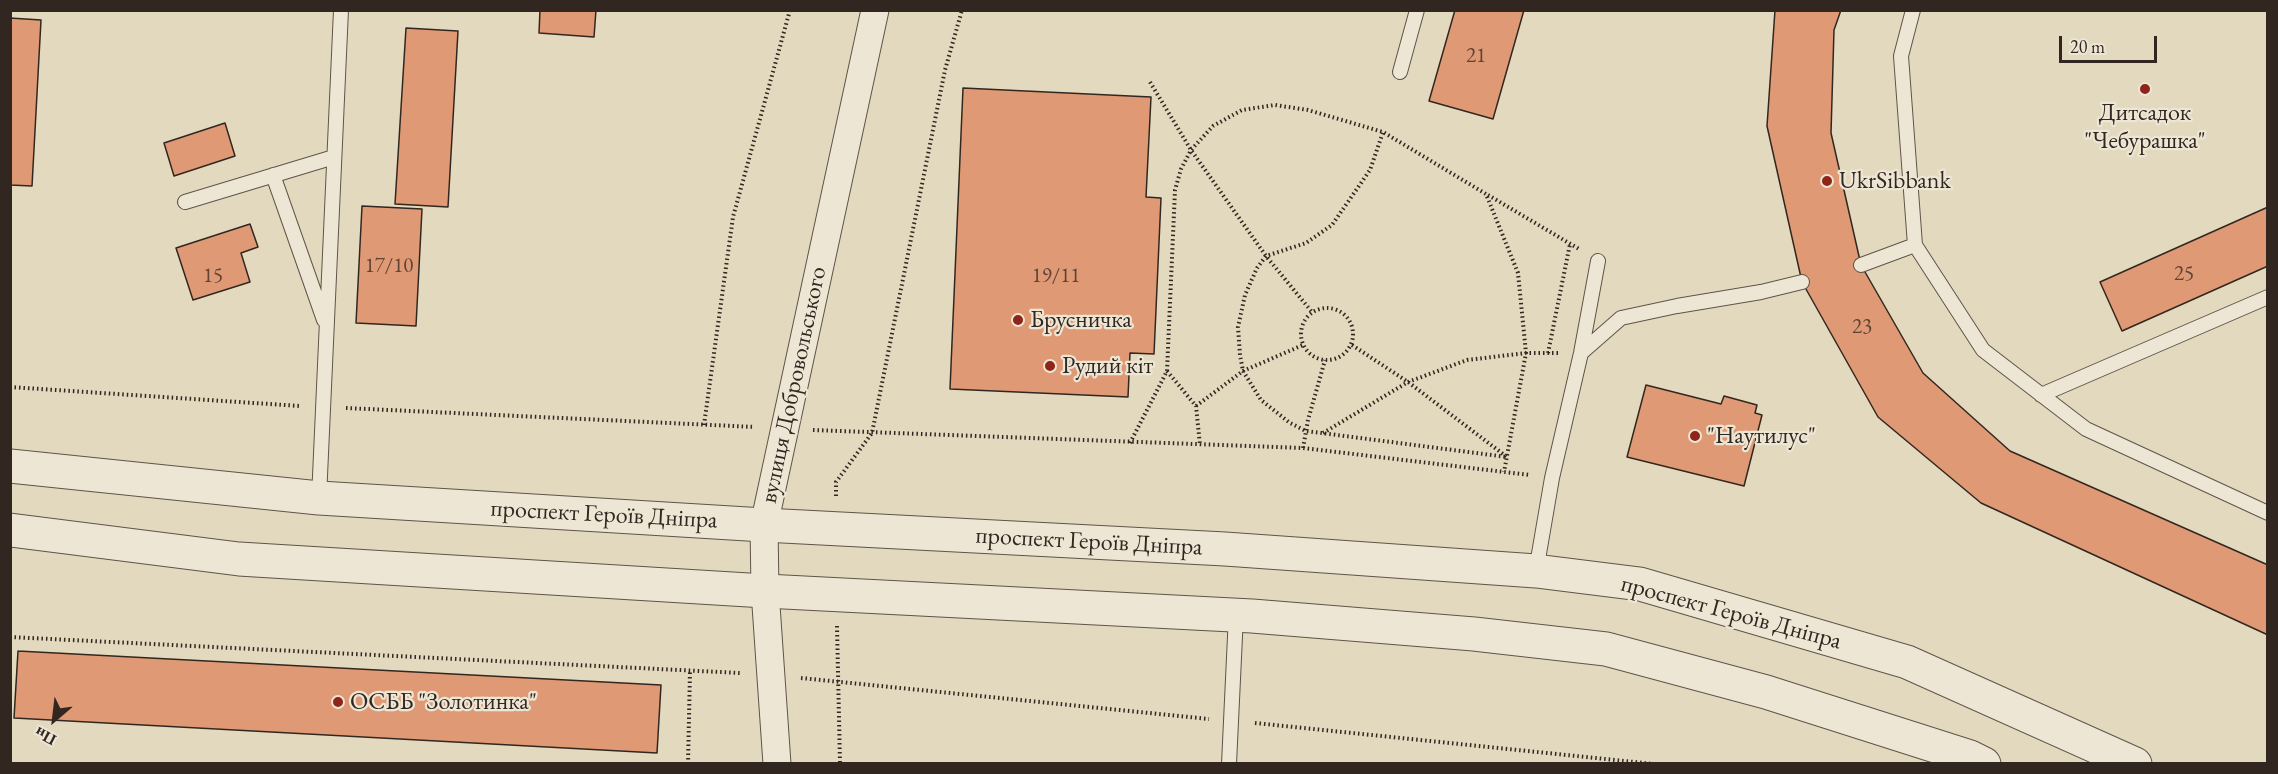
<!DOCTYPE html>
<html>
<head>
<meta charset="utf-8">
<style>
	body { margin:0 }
	#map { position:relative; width:2278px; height:774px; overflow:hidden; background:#e3d9be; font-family:"EB Garamond",serif }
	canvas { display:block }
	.frame { position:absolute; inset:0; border:12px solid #322720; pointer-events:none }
	.north { position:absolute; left:24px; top:690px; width:60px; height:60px; -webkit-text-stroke:4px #ede6d5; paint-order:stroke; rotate:208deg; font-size:16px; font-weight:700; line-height:24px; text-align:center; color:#322720 }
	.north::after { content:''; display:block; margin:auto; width:21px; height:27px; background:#322720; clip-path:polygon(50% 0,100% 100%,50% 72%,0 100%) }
	.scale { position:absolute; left:2059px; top:36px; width:98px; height:27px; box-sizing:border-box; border:3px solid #322720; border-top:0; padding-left:8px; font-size:18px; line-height:21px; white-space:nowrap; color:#322720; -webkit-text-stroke:4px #ede6d5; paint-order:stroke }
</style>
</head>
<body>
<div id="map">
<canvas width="2278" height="774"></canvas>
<div class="frame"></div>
<div class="north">Пн</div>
<div class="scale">20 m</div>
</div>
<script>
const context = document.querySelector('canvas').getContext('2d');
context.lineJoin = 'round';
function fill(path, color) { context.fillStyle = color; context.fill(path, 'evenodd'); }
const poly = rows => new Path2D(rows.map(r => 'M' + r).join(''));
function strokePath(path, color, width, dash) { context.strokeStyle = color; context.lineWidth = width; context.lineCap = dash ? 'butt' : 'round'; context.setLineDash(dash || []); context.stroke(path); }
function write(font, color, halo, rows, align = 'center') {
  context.font = font + ' "EB Garamond",serif'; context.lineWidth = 4.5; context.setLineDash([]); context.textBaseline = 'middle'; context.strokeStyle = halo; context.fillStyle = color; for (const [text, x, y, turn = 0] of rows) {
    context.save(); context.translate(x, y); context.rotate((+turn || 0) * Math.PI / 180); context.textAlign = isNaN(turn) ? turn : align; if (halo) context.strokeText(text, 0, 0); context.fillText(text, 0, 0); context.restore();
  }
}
const building = poly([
	[540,10,596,10,594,37,539,33,540,10],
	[1455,10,1524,10,1493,119,1429,101,1455,10],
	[1775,10,1841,10,1834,30,1831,133,1861,265,1923,373,2010,451,2268,565,2268,635,1981,503,1878,417,1802,282,1767,126,1775,10],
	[10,18,41,20,32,186,10,185,10,18],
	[406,28,458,31,448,207,395,204,406,28],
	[963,88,1151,97,1146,197,1161,198,1154,354,1130,353,1128,397,950,389,963,88],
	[225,123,235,156,174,176,164,143,225,123],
	[362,206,422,209,416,326,356,323,362,206],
	[2268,207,2268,266,2122,331,2100,282,2268,207],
	[250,224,258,247,241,253,250,282,193,300,176,248,250,224],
	[1646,385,1721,404,1724,396,1757,405,1755,413,1762,415,1744,486,1627,457,1646,385],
	[18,651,661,685,657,753,14,718,18,651]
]);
const path = poly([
	[1150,82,1191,150,1266,256,1312,312],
	[1488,195,1579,249],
	'1301 334a26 26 0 1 1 52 0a26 26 0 1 1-52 0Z',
	[1352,345,1408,382,1507,457,1306,431,1290,423,1261,400,1243,371,1240,355,1238,327,1245,295,1257,268,1266,256,1306,243,1332,225,1370,170,1383,132],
	[1548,353,1570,244],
	[1167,371,1196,406,1200,445],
	[10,387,300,406],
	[1196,406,1243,371,1303,345],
	[346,408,755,427],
	[704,425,733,217,790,10],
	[813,430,1303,448,1530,475],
	[1323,433,1408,382,1467,360,1526,353,1558,353],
	[1130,443,1167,371,1175,190,1181,169,1191,150,1213,126,1242,110,1275,105,1308,110,1383,132,1486,194,1518,273,1526,353,1504,472],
	[1303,448,1308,420,1325,360],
	[836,496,836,482,872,433,945,70,962,10],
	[837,626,840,764],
	[10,637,740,673],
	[801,678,1209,719],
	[1255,723,1654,764],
	[688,764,690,671]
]);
const service = poly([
	[1400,72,1417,10],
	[273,175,324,320],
	[185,202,334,157],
	[1915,245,1983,350,2086,429,2268,513],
	[1861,265,1915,245,1901,56,1913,10],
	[1581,353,1621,318,1677,306,1761,292,1802,282],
	[2041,395,2268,297],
	[319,498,341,10],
	[1536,571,1552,478,1581,353,1598,261],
	[1229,764,1236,615]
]);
const minor = poly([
	[777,764,765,591,764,525,875,10]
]);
const tertiary = poly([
	[10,466,319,498,764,525,1225,549,1536,571,1640,584,1907,662,2135,764],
	[10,530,239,559,765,591,1252,616,1474,634,1606,649,1766,692,1970,757,1984,764]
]);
const markers = [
	[2145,89,6,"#8f2418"],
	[1827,181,6,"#8f2418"],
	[1018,320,6,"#8f2418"],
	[1050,366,6,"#8f2418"],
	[1695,436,6,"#8f2418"],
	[338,702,6,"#8f2418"]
];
const numberNames = [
	["21",1476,56],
	["17/10",389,266],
	["25",2184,274],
	["15",213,276],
	["19/11",1056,276],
	["23",1862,327]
];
const poiNames = [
	["Дитсадок",2145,113,"center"],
	["\"Чебурашка\"",2145,141,"center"],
	["UkrSibbank",1839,181],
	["Брусничка",1030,320],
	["Рудий кіт",1062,366],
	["\"Наутилус\"",1707,436],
	["ОСББ \"Золотинка\"",350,702]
];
const streetNames = [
	["вулиця Добровольського",794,385,-78],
	["проспект Героїв Дніпра",604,515,3],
	["проспект Героїв Дніпра",1089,542,3],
	["проспект Героїв Дніпра",1731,613,15]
];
fill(building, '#df9974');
strokePath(building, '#322720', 1.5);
strokePath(service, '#5e5448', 16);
strokePath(minor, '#5e5448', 29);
strokePath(tertiary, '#5e5448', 35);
strokePath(path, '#322720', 4, [1.5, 3]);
strokePath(service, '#ede6d5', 14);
strokePath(minor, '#ede6d5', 27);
strokePath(tertiary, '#ede6d5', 33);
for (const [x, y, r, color] of markers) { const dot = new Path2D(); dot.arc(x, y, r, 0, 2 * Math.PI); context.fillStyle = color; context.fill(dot); strokePath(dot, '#ede6d5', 2); }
write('21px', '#5d4435', null, numberNames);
write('24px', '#322720', '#ede6d5', poiNames, 'left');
write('24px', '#322720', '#ede6d5', streetNames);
</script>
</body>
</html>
